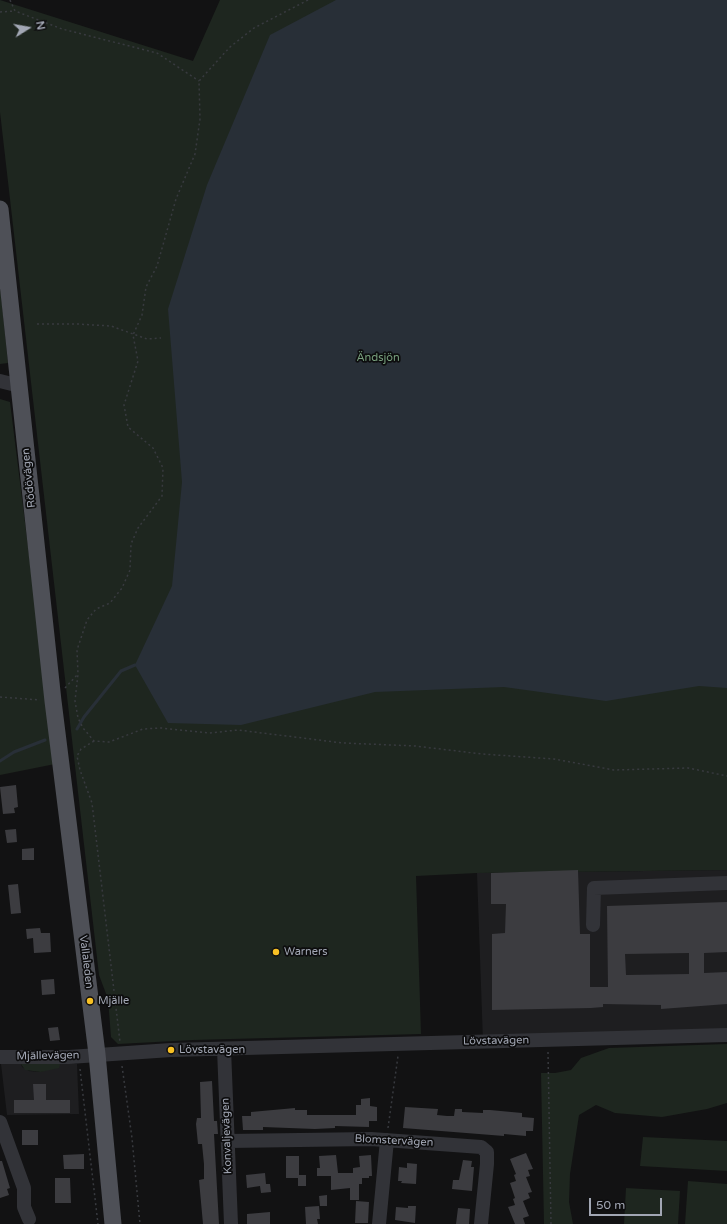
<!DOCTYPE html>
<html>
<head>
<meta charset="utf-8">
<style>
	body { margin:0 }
	#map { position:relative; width:727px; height:1224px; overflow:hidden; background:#121213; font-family:"Varela Round",sans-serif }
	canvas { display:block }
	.north { position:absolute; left:8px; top:8px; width:40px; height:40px; -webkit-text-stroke:3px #0d0d0e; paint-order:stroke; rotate:79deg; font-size:11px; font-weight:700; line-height:16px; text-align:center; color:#a2a7b4 }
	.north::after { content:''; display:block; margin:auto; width:14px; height:18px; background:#a2a7b4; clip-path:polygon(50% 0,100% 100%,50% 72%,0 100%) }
	.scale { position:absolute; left:589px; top:1198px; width:73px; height:18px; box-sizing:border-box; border:2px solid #a2a7b4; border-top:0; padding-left:5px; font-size:12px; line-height:14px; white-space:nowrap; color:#a2a7b4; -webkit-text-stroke:3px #0d0d0e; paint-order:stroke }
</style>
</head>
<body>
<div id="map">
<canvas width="727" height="1224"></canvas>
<div class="north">N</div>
<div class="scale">50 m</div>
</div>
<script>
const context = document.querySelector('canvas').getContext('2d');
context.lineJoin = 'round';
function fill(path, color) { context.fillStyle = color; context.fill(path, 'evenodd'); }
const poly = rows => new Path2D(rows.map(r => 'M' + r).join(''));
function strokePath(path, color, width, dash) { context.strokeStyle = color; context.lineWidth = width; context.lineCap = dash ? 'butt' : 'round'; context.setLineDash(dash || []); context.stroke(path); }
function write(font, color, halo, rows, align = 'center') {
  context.font = font + ' "Varela Round",sans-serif'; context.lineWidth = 3.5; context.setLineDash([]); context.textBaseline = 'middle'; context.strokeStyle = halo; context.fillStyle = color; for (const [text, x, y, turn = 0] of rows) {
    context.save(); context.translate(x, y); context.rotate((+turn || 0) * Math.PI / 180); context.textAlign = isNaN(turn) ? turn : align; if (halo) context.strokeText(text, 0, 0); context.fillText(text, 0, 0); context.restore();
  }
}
const built = poly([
	[727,870,727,1035,483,1042,477,873],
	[60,1063,77,1064,79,1114,7,1115,1,1064,21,1064,22,1067,29,1071,41,1072]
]);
const green = poly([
	[0,0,193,61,220,0,727,0,727,870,477,873,416,876,421,1034,193,1040,118,1044,111,1037,108,999,99,975,0,112],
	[0,286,8,363,0,364],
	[0,399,10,402,55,764,0,775],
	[727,1044,727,1103,707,1109,662,1117,615,1113,596,1105,579,1115,570,1174,569,1202,573,1224,544,1224,541,1073,555,1073,571,1070,581,1058,609,1048],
	[60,1063,59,1068,41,1072,25,1070,21,1064],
	[643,1137,727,1141,727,1171,640,1166],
	[688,1181,727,1184,727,1224,685,1224],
	[626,1188,680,1191,678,1224,624,1224]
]);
const water = poly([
	[336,0,727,0,727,688,699,686,606,701,504,687,375,692,241,725,168,723,135,665,172,586,182,482,168,309,207,185,270,35]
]);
const stream = poly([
	[77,729,84,717,121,671,135,665],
	[0,761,14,752,45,740]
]);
const building = poly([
	[16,785,18,807,14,808,15,813,3,814,0,787],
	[16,829,17,842,7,843,5,830],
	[34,848,34,860,22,860,22,849],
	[578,870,580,934,590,934,590,987,608,987,607,906,727,902,727,952,704,953,704,973,727,972,727,1004,661,1009,661,1005,603,1004,603,1007,591,1008,492,1010,492,934,505,933,506,904,491,904,491,873],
	[689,953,689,974,626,975,625,954],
	[18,884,21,913,11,914,8,885],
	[40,928,41,933,50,933,51,952,34,953,33,938,27,939,26,929],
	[54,979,55,994,42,995,41,980],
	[58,1027,60,1040,50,1041,48,1028],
	[212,1081,214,1121,217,1121,218,1134,214,1134,219,1224,203,1224,199,1180,204,1179,204,1164,202,1144,198,1144,196,1124,197,1118,201,1118,200,1082],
	[33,1084,46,1084,46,1100,70,1100,70,1113,14,1113,14,1100,34,1100],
	[370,1098,370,1106,377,1107,377,1121,369,1121,369,1127,335,1126,335,1128,315,1129,263,1127,263,1130,243,1130,242,1116,251,1116,251,1112,295,1108,295,1110,307,1110,307,1115,356,1115,356,1105,361,1105,361,1099],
	[405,1107,438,1109,437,1115,447,1116,454,1116,455,1109,462,1109,462,1112,483,1113,483,1110,490,1110,522,1113,522,1117,534,1118,533,1131,526,1131,526,1136,504,1134,504,1136,403,1128],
	[22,1130,38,1130,38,1145,22,1145],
	[526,1153,533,1169,528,1170,530,1176,526,1177,532,1192,528,1193,530,1198,523,1201,529,1216,523,1218,525,1224,515,1224,508,1207,515,1205,513,1199,515,1198,510,1183,516,1181,514,1175,516,1174,510,1159],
	[84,1154,84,1169,64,1169,63,1155],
	[336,1155,338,1173,353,1173,353,1168,360,1167,359,1156,371,1155,372,1176,369,1176,369,1178,362,1178,362,1184,359,1184,359,1200,350,1200,350,1188,331,1190,331,1176,317,1176,317,1168,320,1168,319,1156],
	[286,1156,299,1156,299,1175,306,1175,306,1186,298,1186,298,1178,286,1178],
	[463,1160,472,1161,471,1167,474,1167,472,1191,452,1189,453,1180,459,1180],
	[0,1161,2,1161,10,1188,7,1189,9,1195,0,1198],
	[407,1163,417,1164,416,1184,401,1183,402,1181,398,1181,399,1167,407,1168],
	[265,1173,266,1184,270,1184,271,1192,261,1193,260,1186,247,1188,246,1175],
	[55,1178,70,1178,71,1203,55,1203],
	[327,1195,327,1206,320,1206,319,1196],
	[356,1201,369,1202,368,1223,355,1223],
	[319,1206,320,1219,317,1219,318,1224,306,1224,305,1207],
	[408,1206,416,1206,415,1223,395,1220,396,1207,408,1208],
	[458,1208,470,1209,469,1224,456,1224],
	[270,1212,270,1224,247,1224,247,1214]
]);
const path = poly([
	[10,0,15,11,62,29,157,53,199,81],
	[308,0,254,28,230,47,199,81,200,119,195,154,176,199,157,266,146,287,142,315,133,335,138,361,124,405,128,427,153,448,163,468,162,496,138,528,131,544,130,570,122,588,110,603,96,609,87,620,77,650,78,674,75,701,78,718,83,728,94,741,109,742,143,729,161,728,209,733,238,730,343,743,415,746,482,754,554,759,614,770,688,768,727,776],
	[0,12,15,11],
	[37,324,77,324,111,326,147,339,161,338],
	[65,688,77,675],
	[0,697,40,700],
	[94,741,81,749,77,756,80,770,92,803,120,1042],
	[548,1052,551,1224],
	[122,1066,132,1138,140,1224],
	[80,1069,98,1224],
	[388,1128,398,1056]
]);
const minor = poly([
	[0,381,20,386],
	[593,925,594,888,727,883],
	[224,1049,231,1224],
	[0,1057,69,1057,171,1050,727,1035],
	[0,1122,24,1188,24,1207,29,1219],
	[228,1141,371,1139,481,1147,487,1152,487,1164,481,1224],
	[379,1224,387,1140]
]);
const major = poly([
	[0,209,53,701,97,1054,113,1224]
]);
const markers = [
	[276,952,4,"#f8c024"],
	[90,1001,4,"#f8c024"],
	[171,1050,4,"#f8c024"]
];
const parkNames = [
	["Ändsjön",378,358]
];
const streetNames = [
	["Rödövägen",29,478,-96],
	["Vallaleden",86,962,83],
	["Lövstavägen",496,1041,-1],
	["Mjällevägen",48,1056,-1],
	["Konvaljevägen",227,1136,-92],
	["Blomstervägen",394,1141,3]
];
const poiNames = [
	["Warners",284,952],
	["Mjälle",98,1001],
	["Lövstavägen",179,1050]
];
fill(built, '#1e1e20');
fill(green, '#1e261f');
fill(water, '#282f37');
strokePath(stream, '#282f37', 3);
fill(building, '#3c3c40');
strokePath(path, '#383a3f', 1.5, [2, 3]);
strokePath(minor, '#323338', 14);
strokePath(major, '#4e5057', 17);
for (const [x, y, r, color] of markers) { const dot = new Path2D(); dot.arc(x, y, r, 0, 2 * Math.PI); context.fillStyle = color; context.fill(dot); strokePath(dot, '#0d0d0e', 1.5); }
write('11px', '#78a07e', '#0d0d0e', parkNames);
write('11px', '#a2a7b4', '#0d0d0e', streetNames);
write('11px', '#a2a7b4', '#0d0d0e', poiNames, 'left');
</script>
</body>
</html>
